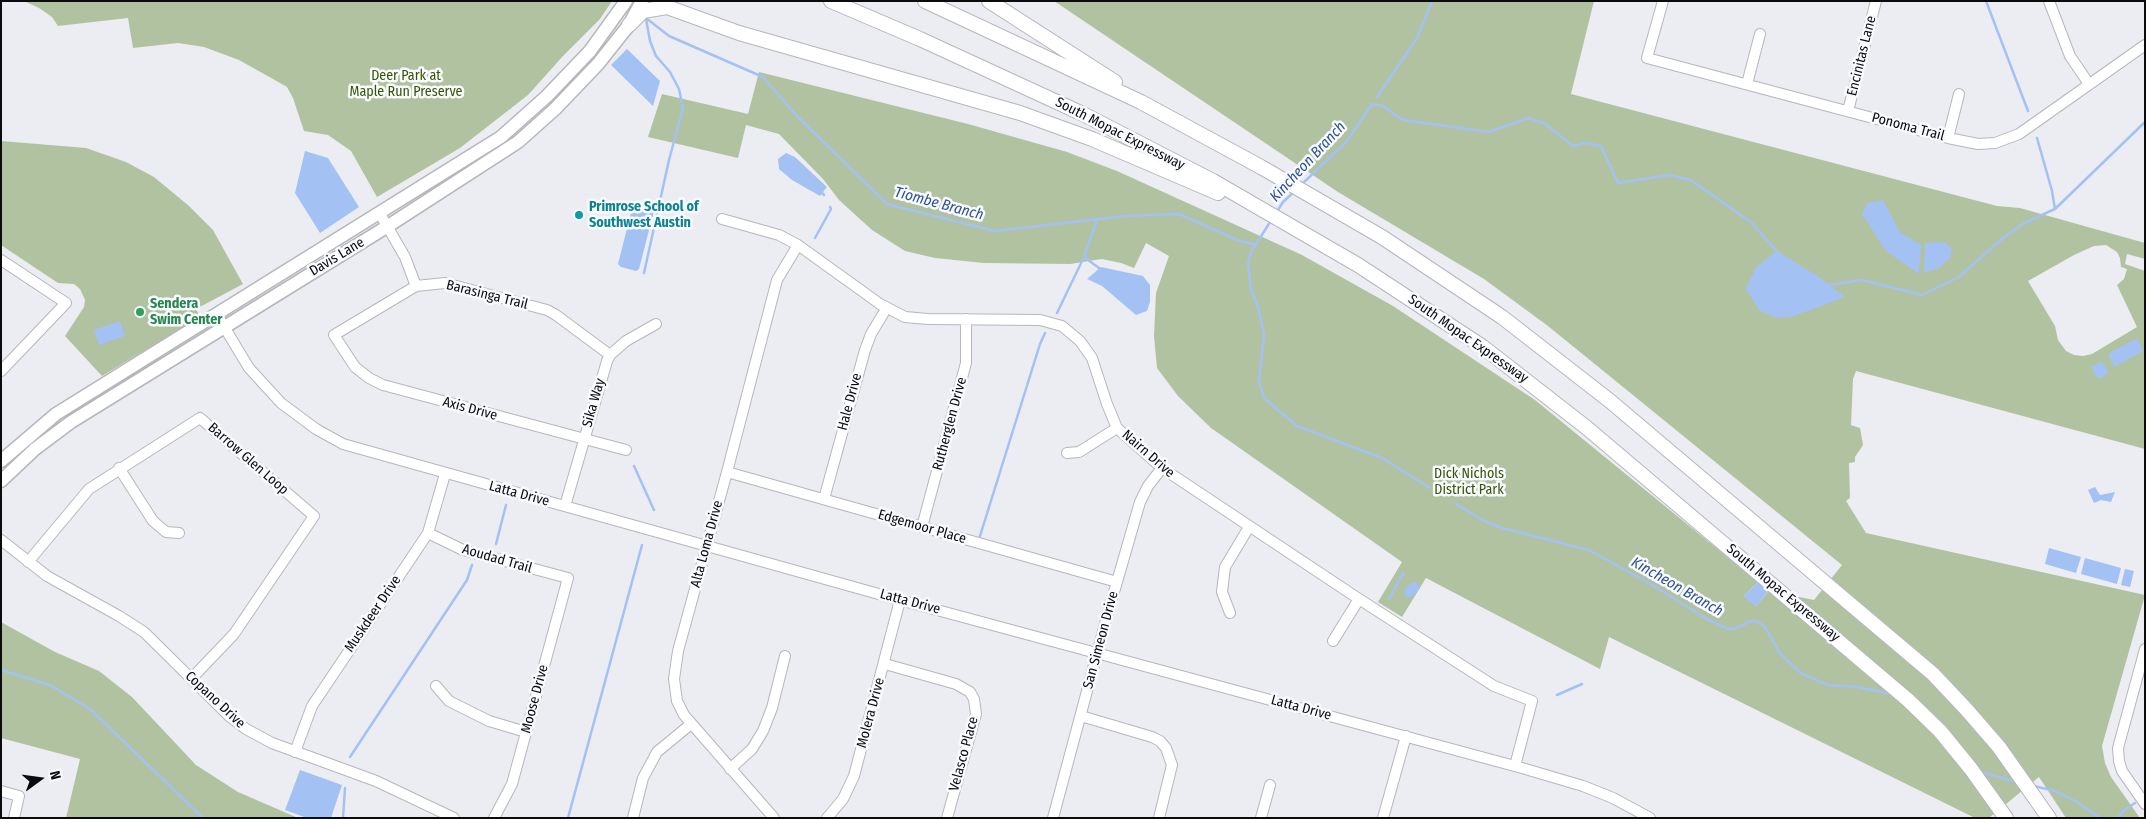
<!DOCTYPE html>
<html>
<head>
<meta charset="utf-8">
<style>
	body { margin:0 }
	#map { position:relative; width:2146px; height:819px; overflow:hidden; background:#ebedf2; font-family:"Fira Sans Condensed",sans-serif }
	canvas { display:block }
	.frame { position:absolute; inset:0; border:2px solid #0a0b0d; pointer-events:none }
	.north { position:absolute; left:15px; top:754px; width:50px; height:50px; -webkit-text-stroke:4px #f9faff; paint-order:stroke; rotate:76deg; font-size:14px; font-weight:700; line-height:20px; text-align:center; color:#0a0b0d }
	.north::after { content:''; display:block; margin:auto; width:18px; height:22px; background:#0a0b0d; clip-path:polygon(50% 0,100% 100%,50% 72%,0 100%) }
</style>
</head>
<body>
<div id="map">
<canvas width="2146" height="819"></canvas>
<div class="frame"></div>
<div class="north">N</div>
</div>
<script>
const context = document.querySelector('canvas').getContext('2d');
context.lineJoin = 'round';
function fill(path, color) { context.fillStyle = color; context.fill(path, 'evenodd'); }
const poly = rows => new Path2D(rows.map(r => 'M' + r).join(''));
function strokePath(path, color, width, dash) { context.strokeStyle = color; context.lineWidth = width; context.lineCap = dash ? 'butt' : 'round'; context.setLineDash(dash || []); context.stroke(path); }
function write(font, color, halo, rows, align = 'center') {
  context.font = font + ' "Fira Sans Condensed",sans-serif'; context.lineWidth = 5; context.setLineDash([]); context.textBaseline = 'middle'; context.strokeStyle = halo; context.fillStyle = color; for (const [text, x, y, turn = 0] of rows) {
    context.save(); context.translate(x, y); context.rotate((+turn || 0) * Math.PI / 180); context.textAlign = isNaN(turn) ? turn : align; if (halo) context.strokeText(text, 0, 0); context.fillText(text, 0, 0); context.restore();
  }
}
const green = poly([
	[24,1,612,1,600,19,563,56,528,95,460,148,377,197,351,151,328,135,304,131,293,98,287,87,273,79,239,60,204,47,178,43,133,48,128,18,58,26,52,17,39,8],
	[1054,1,1594,1,1571,94,1997,206,2020,208,2145,243,2145,259,2127,254,2125,264,2145,271,2145,449,1856,371,1853,379,1851,425,1860,428,1863,445,1855,457,1855,462,1849,463,1850,498,1846,501,1866,533,2145,595,2102,746,2105,763,2111,777,2140,818,2066,818,2039,777,1989,818,1975,818,1609,637,1600,669,1426,578,1402,617,1378,602,1402,562,1211,428,1178,396,1157,368,1154,336,1156,293,1169,256,1146,243,1134,268,1121,263,1102,259,1070,264,984,263,935,258,905,251,872,230,839,200,823,179,779,134,746,125,738,158,648,137,662,94,748,114,759,72,968,124,1067,152,1117,171,1302,255,1393,306,1535,400,1758,582,1744,596,1756,606,1769,591,1814,600,1842,565,1548,326,1484,279,1338,192],
	[2106,245,2117,252,2120,258,2121,267,2127,269,2124,279,2117,285,2137,327,2092,354,2083,356,2074,355,2066,351,2058,340,2055,326,2028,281,2074,255,2094,246],
	[1,141,86,148,126,162,154,177,189,206,213,230,243,284,196,309,200,317,102,376,65,336,84,307,85,300,80,289,74,284,58,283,1,245],
	[1,622,55,652,99,671,132,697,196,765,238,792,298,818,66,818,80,759,1,738]
]);
const water = poly([
	[627,49,660,81,653,106,611,65],
	[305,151,328,158,359,207,320,233,295,193],
	[786,153,795,157,827,187,820,196,792,180,779,169,778,159],
	[1883,200,1900,232,1921,245,1919,274,1886,251,1862,214,1867,203],
	[633,205,654,211,639,269,636,271,621,267,618,264],
	[1944,242,1952,249,1950,258,1939,268,1924,273,1925,243],
	[1777,251,1819,277,1845,297,1791,317,1778,318,1760,311,1746,289,1756,267],
	[1101,267,1143,276,1150,285,1150,302,1147,311,1136,315,1102,286,1087,279],
	[120,321,125,336,99,345,94,330],
	[2137,338,2143,351,2114,367,2108,354],
	[2102,361,2109,373,2098,379,2091,367],
	[2095,487,2100,495,2115,492,2111,502,2101,500,2094,503,2088,490],
	[2049,548,2081,557,2076,573,2045,564],
	[2085,558,2121,568,2117,584,2081,574],
	[2125,569,2134,571,2130,587,2121,585],
	[1416,582,1420,588,1413,596,1408,598,1404,593,1405,589,1411,583],
	[1758,582,1769,591,1756,606,1749,602,1744,596],
	[300,770,342,785,331,818,307,818,285,810]
]);
const stream = poly([
	[1986,1,2028,111],
	[646,18,669,36,763,77,796,115,887,204,995,231,1125,216,1179,214,1237,240,1256,245],
	[1377,97,1417,38,1432,1],
	[2037,138,2052,191,2055,209],
	[1301,185,1346,142,1372,104,1383,106,1403,120,1489,132,1528,118,1544,123,1573,146,1586,143,1601,146,1618,183,1669,175,1691,180,1752,223,1778,253],
	[822,193,824,195],
	[1276,213,1283,202,1294,192],
	[1272,219,1251,252,1248,263,1251,289,1258,307,1264,334,1259,382,1264,398,1297,426,1382,458,1430,488],
	[815,238,831,209,830,207],
	[1084,257,1099,268],
	[644,273,669,160,683,108,679,89,670,72,656,56,650,41,646,19],
	[1828,285,1862,280,1922,295,1959,277,2003,238,2024,223,2055,209,2145,122],
	[1057,313,1084,257,1097,220],
	[634,466,654,510],
	[1456,504,1484,521,1502,528,1589,550,1654,586,1707,619,1728,629,1734,629,1751,621,1757,621,1765,627,1779,652,1790,663,1802,674,1828,685,1858,687,1892,694],
	[980,536,1040,344,1045,333],
	[496,544,506,505],
	[1389,599,1403,573,1404,574],
	[1,670,50,685,90,709,203,818],
	[1557,695,1582,684],
	[350,757,467,580,472,565],
	[1981,772,2017,782],
	[2034,786,2055,791,2077,802,2100,818],
	[343,818,345,788],
	[568,818,642,545],
	[2118,818,2123,811,2135,803]
]);
const minor = poly([
	[1663,1,1647,58,1948,138,1978,144,1995,143,2019,134,2145,45],
	[2049,1,2070,56,2089,84],
	[1747,84,1760,34],
	[1848,111,1876,1],
	[1948,138,1959,94],
	[380,214,405,257,416,286],
	[722,219,779,235,798,245,880,304,905,317,928,319,1040,320,1062,326,1080,341,1092,358,1107,404,1117,428,1162,468,1359,599,1494,686,1532,701,1515,766],
	[1,260,66,303,1,371],
	[217,315,249,368,281,403,316,429,343,444,900,600,1522,768,1583,786,1613,798,1650,818],
	[610,355,556,315,547,310,445,283,416,286,334,335,355,367,369,378,383,385,626,450],
	[1067,453,1079,452,1117,428],
	[119,468,153,521,166,532,179,533],
	[727,472,1117,582],
	[824,499,865,350,871,334,886,309],
	[565,506,607,361,610,355,626,341,656,324],
	[922,527,966,363,966,319],
	[428,533,463,550,568,578,512,784,494,818],
	[1,540,47,576,119,616,144,632,229,716,246,729,272,743,376,781,454,818],
	[28,562,89,489,200,418,314,516,234,634,192,678],
	[1230,613,1222,592,1225,567,1249,527],
	[1333,641,1359,599],
	[2145,649,2118,748,2119,761,2122,771,2145,804],
	[885,664,956,684,970,692,974,699,976,714,947,818],
	[436,686,449,701,489,721,526,732],
	[1081,716,1152,737,1160,741,1166,748,1172,765,1159,818],
	[295,752,312,706,428,533,445,474],
	[730,769,752,749,763,731,772,708,785,656],
	[1,791,19,796,14,818],
	[633,818,643,778,657,752,691,724],
	[774,818,684,715,677,701,674,679,678,651,727,472,777,280,798,245],
	[827,818,843,799,854,776,900,600],
	[1053,818,1106,620,1140,502,1148,486,1162,468],
	[1261,818,1270,785],
	[1383,818,1406,736]
]);
const major = poly([
	[1,461,56,414,501,137,547,96,590,51,626,1],
	[1,481,35,449,71,422,388,226,518,142,555,109,598,64,629,25,642,1]
]);
const highway = poly([
	[660,1,667,7,739,33,1020,113,1092,139,1218,193],
	[831,1,920,39,1083,114,1213,181,1358,265,1483,347,1587,428,1908,700,1940,731,1971,769,2006,818],
	[925,1,1141,102,1261,167,1382,237,1502,317,1610,401,1933,674,1966,709,1999,747,2049,818],
	[989,1,1115,82],
	[629,25,643,11,667,7]
]);
const markers = [
	[579,215,5,"#0f9aa8"],
	[140,312,5,"#2e9e5b"]
];
const streetNames = [
	["Encinitas Lane",1862,56,-76],
	["Ponoma Trail",1908,127,15],
	["South Mopac Expressway",1120,134,27],
	["Davis Lane",337,257,-31],
	["Barasinga Trail",487,295,14],
	["South Mopac Expressway",1468,339,35],
	["Hale Drive",850,402,-75],
	["Sika Way",594,403,-74],
	["Axis Drive",470,409,15],
	["Rutherglen Drive",950,424,-75],
	["Nairn Drive",1148,454,41],
	["Barrow Glen Loop",248,459,41],
	["Latta Drive",519,494,15],
	["Edgemoor Place",922,527,16],
	["Alta Loma Drive",707,544,-75],
	["Aoudad Trail",497,559,16],
	["South Mopac Expressway",1783,593,40],
	["Latta Drive",910,602,15],
	["Muskdeer Drive",373,614,-56],
	["San Simeon Drive",1101,640,-75],
	["Moose Drive",535,699,-75],
	["Copano Drive",215,700,43],
	["Latta Drive",1301,708,15],
	["Molera Drive",871,713,-75],
	["Velasco Place",964,754,-75]
];
const parkNames = [
	["Deer Park at",406,76],
	["Maple Run Preserve",406,92],
	["Dick Nichols",1469,474],
	["District Park",1469,490]
];
const cultureNames = [
	["Primrose School of",589,207],
	["Southwest Austin",589,223]
];
const leisureNames = [
	["Sendera",150,304],
	["Swim Center",150,320]
];
const waterNames = [
	["Kincheon Branch",1308,162,-47],
	["Tiombe Branch",939,204,15],
	["Kincheon Branch",1677,587,30]
];
fill(green, '#b1c2a1');
fill(water, '#a4c1f4');
strokePath(stream, '#a4c1f4', 2.5);
strokePath(minor, '#b5b7bc', 12);
strokePath(major, '#b5b7bc', 15);
strokePath(highway, '#b5b7bc', 16);
strokePath(minor, '#fff', 10);
strokePath(major, '#fff', 12);
strokePath(highway, '#fff', 14);
for (const [x, y, r, color] of markers) { const dot = new Path2D(); dot.arc(x, y, r, 0, 2 * Math.PI); context.fillStyle = color; context.fill(dot); strokePath(dot, '#f9faff', 2); }
write('14px', '#0a0b0d', '#f9faff', streetNames);
write('14px', '#365500', '#f9faff', parkNames);
write('bold 14px', '#0d838f', '#f9faff', cultureNames, 'left');
write('bold 14px', '#27864d', '#f9faff', leisureNames, 'left');
write('italic 15px', '#2f518f', '#f9faff', waterNames);
</script>
</body>
</html>
